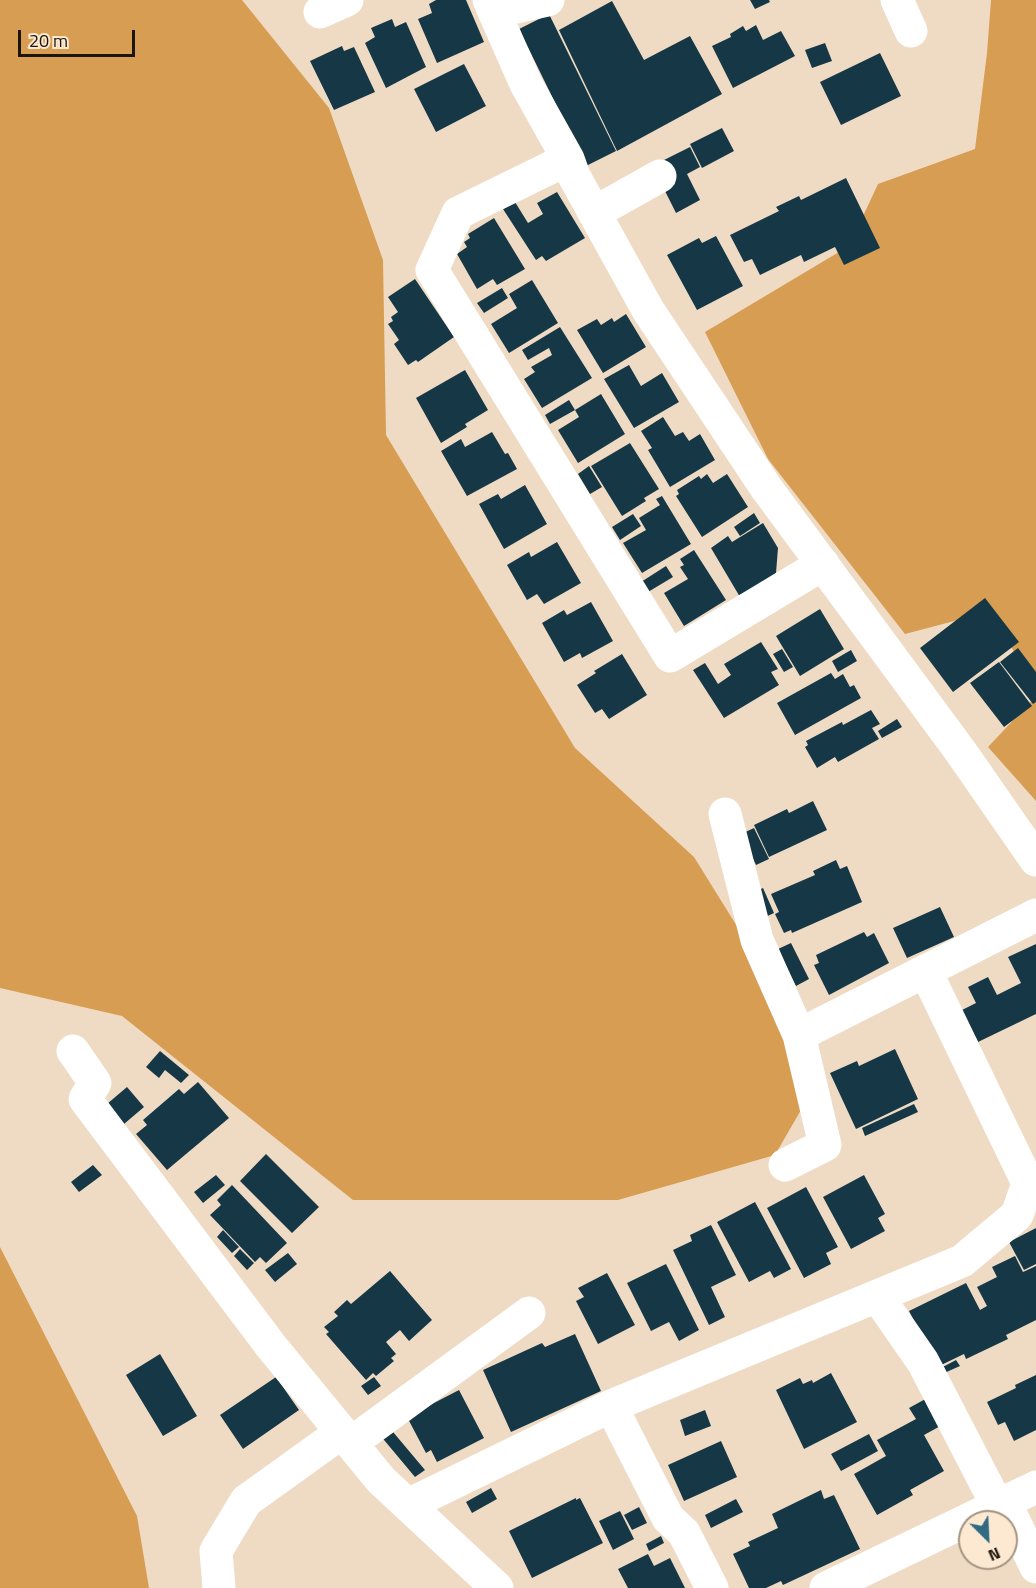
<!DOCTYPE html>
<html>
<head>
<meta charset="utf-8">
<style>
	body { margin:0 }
	#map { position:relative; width:1036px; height:1588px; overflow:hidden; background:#efdbc4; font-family:"Titillium Web",sans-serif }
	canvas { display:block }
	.north { position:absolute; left:958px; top:1510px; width:60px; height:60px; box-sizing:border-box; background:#fde9d1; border:2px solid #a39482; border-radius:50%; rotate:156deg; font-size:16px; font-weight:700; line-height:24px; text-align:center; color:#1c150c }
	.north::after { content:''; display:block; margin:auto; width:21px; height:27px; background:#306a83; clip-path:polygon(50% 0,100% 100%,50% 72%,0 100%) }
	.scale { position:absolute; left:18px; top:30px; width:117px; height:27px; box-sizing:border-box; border:3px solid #1c150c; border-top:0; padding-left:8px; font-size:18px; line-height:21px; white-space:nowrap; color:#1c150c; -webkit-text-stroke:4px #fde9d1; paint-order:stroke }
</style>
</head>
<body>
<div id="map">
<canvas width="1036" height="1588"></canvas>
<div class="north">N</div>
<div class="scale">20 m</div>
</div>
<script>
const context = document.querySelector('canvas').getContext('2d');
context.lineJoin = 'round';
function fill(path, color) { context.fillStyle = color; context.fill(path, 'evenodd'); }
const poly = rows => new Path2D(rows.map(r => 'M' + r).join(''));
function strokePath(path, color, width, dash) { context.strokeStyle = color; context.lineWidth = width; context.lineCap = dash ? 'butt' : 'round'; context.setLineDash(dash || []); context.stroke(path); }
const forest = poly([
	[0,0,242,0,329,108,383,260,386,435,575,748,694,857,797,1023,805,1103,775,1155,618,1200,353,1200,122,1016,0,988],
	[991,0,1036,0,1036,693,992,611,905,634,768,459,705,332,849,246,878,184,975,149,987,53],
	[1036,696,1036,801,988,747],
	[0,1247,137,1516,149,1588,0,1588]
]);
const building = poly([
	[436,0,466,0,484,42,437,63,418,19,432,13,429,4],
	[750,0,769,0,770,2,755,9],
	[612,1,644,60,690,36,722,94,617,151,559,30],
	[549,14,616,151,586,166,519,29],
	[392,19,395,27,406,22,426,67,386,88,365,43,375,37,371,28],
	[756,25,763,40,781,31,795,56,733,88,712,46,731,37,730,34,743,26,746,31],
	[825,43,832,61,812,68,805,50],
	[342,46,344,51,354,47,375,92,334,110,310,61],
	[880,53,901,96,841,125,820,82],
	[464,64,486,106,436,132,414,89],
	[722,128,734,151,702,168,690,144],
	[690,147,700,167,687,174,700,200,676,213,664,189,675,184,664,160],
	[846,178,880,248,844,265,835,247,804,262,801,255,760,275,752,259,744,262,730,235,779,211,776,207,799,196,801,200],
	[557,192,585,238,546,261,542,256,536,260,503,209,515,202,528,223,543,214,537,203],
	[494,218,525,269,497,285,493,279,477,289,457,254,467,247,464,242,470,238,468,234],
	[716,236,743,286,697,310,667,255,699,238,702,243],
	[415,279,454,337,418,362,416,360,408,365,394,344,399,340,388,324,393,321,391,317,398,312,388,297],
	[532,280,558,323,509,353,491,324,517,308,509,294],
	[502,288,508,298,484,313,477,303],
	[626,314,646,347,603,373,577,330,597,319,601,325,612,318,614,322],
	[560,327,592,378,542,408,524,379,535,372,531,367,552,355,549,348,528,360,522,350],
	[629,365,641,386,662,373,679,402,634,428,604,379],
	[465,370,488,410,465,424,467,427,441,443,416,398],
	[601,394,625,434,578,463,558,430,579,417,575,410],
	[569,400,575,410,550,424,545,415],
	[663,417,675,436,683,432,689,441,700,434,715,460,670,487,648,450,652,448,641,431],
	[492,432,505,454,508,453,517,469,467,496,441,451,461,439,465,447],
	[630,443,659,489,644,498,646,501,622,516,591,466],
	[589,466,602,487,590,494,578,474],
	[707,474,713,483,727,474,748,507,702,537,676,496,679,494,677,490,699,476,701,479],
	[525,485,547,524,504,549,479,504,498,494,501,499],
	[662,496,691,544,642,573,623,543,646,530,639,518,660,505,656,499],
	[754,513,760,523,740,536,734,527],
	[633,514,641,526,620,540,612,527],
	[763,523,778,548,776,573,740,597,711,548,728,536,732,542],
	[557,542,581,583,544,604,537,594,527,600,507,565,529,552,531,557],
	[694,550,726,600,684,626,664,593,688,579,680,567,684,565,680,559],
	[666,566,673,577,648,592,641,582],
	[985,598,1019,642,953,692,920,648],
	[591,602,613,641,582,658,580,653,564,662,542,623,564,610,567,615],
	[820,609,844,649,800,676,776,636],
	[761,642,778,669,771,672,779,685,724,718,693,670,705,663,718,684,731,675,724,664],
	[1018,648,1036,672,1036,702,1033,704,1000,662],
	[782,649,793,667,784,672,773,654],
	[851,650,857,661,838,672,832,661],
	[622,654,647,695,609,719,602,709,595,713,577,685,596,673,594,671],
	[999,662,1032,706,1004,727,970,683],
	[831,673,835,679,843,674,850,687,854,685,861,698,795,735,777,703],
	[871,710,880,724,872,728,879,739,838,762,835,757,817,768,805,747,808,745,806,741,842,722,843,725],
	[897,719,902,727,882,738,878,731],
	[813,801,827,830,769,857,754,825,787,809,789,813],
	[754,828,769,859,756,865,741,834],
	[836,860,840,869,847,866,862,902,792,933,791,930,784,933,775,914,779,912,771,894,815,875,813,871],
	[763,888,774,913,761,919,750,894],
	[940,907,954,937,907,958,893,928],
	[864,932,867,937,874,933,889,963,829,995,814,965,819,963,816,955],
	[791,943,809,979,796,986,778,949],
	[1036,944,1036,1014,978,1042,962,1010,976,1003,968,987,988,977,997,995,1021,983,1008,957],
	[895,1049,918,1099,856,1129,830,1073,857,1061,859,1066],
	[160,1051,189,1075,181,1083,165,1070,159,1078,146,1067],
	[198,1082,229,1118,167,1170,136,1134,147,1125,143,1120,179,1089,184,1094],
	[127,1087,144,1107,124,1124,107,1104],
	[914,1104,918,1112,865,1136,862,1128],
	[266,1154,319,1207,292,1233,240,1181],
	[93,1165,102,1175,79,1192,71,1182],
	[216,1175,225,1185,203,1203,194,1192],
	[864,1175,885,1214,878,1218,885,1231,851,1249,823,1197],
	[232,1185,287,1243,266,1263,260,1257,255,1262,210,1215,221,1205,217,1200],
	[806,1187,838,1247,826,1253,831,1264,804,1278,767,1208],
	[755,1202,791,1269,774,1278,770,1271,749,1282,717,1222],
	[711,1225,736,1275,711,1287,725,1317,709,1325,673,1250,692,1241,690,1235],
	[1036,1228,1036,1264,1024,1270,1009,1242],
	[223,1230,239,1247,232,1253,217,1237],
	[240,1249,254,1263,247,1270,234,1256],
	[288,1253,297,1264,275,1282,265,1270],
	[1015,1256,1023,1272,1036,1266,1036,1320,1006,1335,1008,1339,966,1359,964,1354,937,1367,909,1311,966,1283,980,1310,987,1306,977,1287,997,1277,992,1267],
	[666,1264,699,1330,679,1341,669,1322,651,1331,627,1283],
	[390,1271,432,1320,409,1341,400,1330,386,1342,396,1354,391,1358,394,1361,376,1376,373,1373,366,1380,326,1334,329,1332,324,1327,338,1316,334,1312,347,1300,351,1304],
	[607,1273,635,1325,598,1344,576,1301,584,1297,578,1288],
	[575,1334,601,1391,511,1432,483,1370,542,1343,545,1347],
	[160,1354,197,1416,163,1436,126,1375],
	[956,1360,960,1366,942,1374,939,1369],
	[831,1373,857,1422,804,1449,776,1390,800,1378,803,1384,812,1380,813,1383],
	[1036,1375,1036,1430,1014,1441,1005,1422,998,1425,987,1402,1016,1388,1015,1385],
	[276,1377,299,1410,243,1449,220,1415],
	[374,1377,381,1386,368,1395,361,1386],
	[459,1390,484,1438,437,1462,431,1450,426,1453,407,1417],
	[929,1397,944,1424,924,1435,944,1471,910,1490,913,1495,877,1515,854,1474,886,1456,877,1440,916,1419,909,1408],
	[705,1410,711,1426,685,1436,680,1420],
	[388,1426,425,1470,415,1477,379,1434],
	[869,1434,878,1451,841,1471,831,1454],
	[721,1441,737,1477,684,1501,668,1465],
	[491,1488,497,1499,472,1513,466,1502],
	[821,1490,824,1499,834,1495,860,1549,783,1585,781,1581,766,1588,749,1588,733,1554,750,1546,748,1542,778,1528,772,1514],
	[576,1498,576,1500,580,1498,603,1543,532,1578,509,1531],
	[736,1499,743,1512,711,1528,705,1515],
	[639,1507,647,1523,632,1530,624,1515],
	[620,1511,634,1539,613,1550,599,1521],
	[661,1536,664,1543,649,1551,646,1544],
	[648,1554,654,1566,670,1558,685,1588,628,1588,618,1569]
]);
const street = poly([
	[489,0,526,84,568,159,574,176,648,310,767,489,961,752,1036,860],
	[897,0,911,31],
	[320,12,347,0],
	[494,12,548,0],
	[568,159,458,213,432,270,670,656,823,564],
	[594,213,660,176],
	[725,814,757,940,799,1035,825,1145,785,1165],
	[799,1035,1036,915],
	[73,1051,95,1083,85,1099,271,1346,381,1480,497,1588],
	[878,1297,923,1362,997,1505],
	[611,1406,668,1518,684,1533,712,1588],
	[351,1443,529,1313],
	[1005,1502,1036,1567],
	[408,1505,611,1406,962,1261,1017,1215,1028,1183,926,972],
	[219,1588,216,1551,246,1501,342,1432],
	[826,1588,1036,1487]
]);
fill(forest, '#d79d52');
fill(building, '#163846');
strokePath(street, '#fff', 33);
</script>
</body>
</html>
